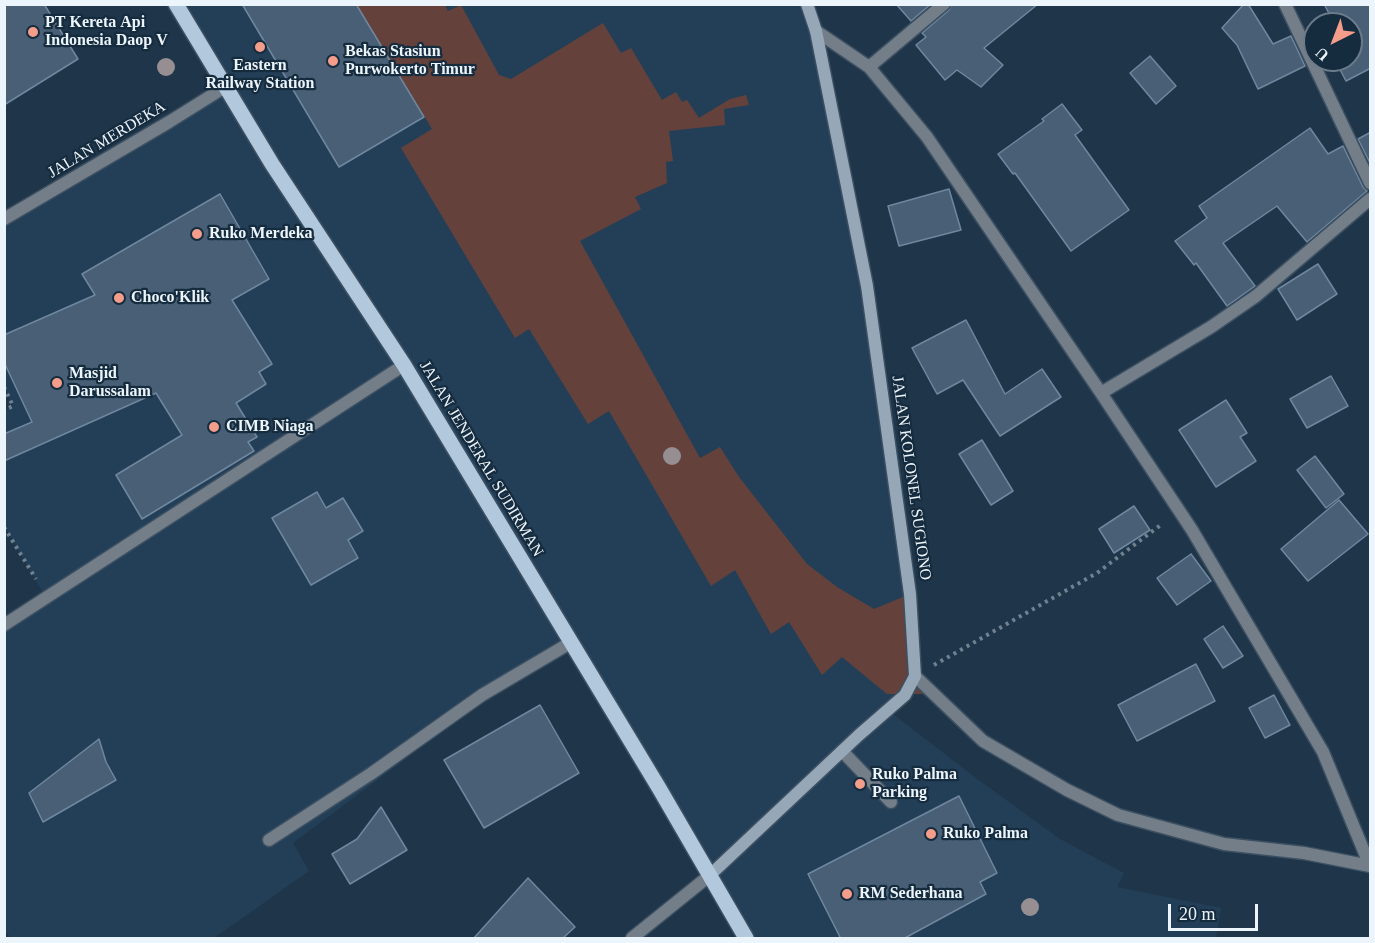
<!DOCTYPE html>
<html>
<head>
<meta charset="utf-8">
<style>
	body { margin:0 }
	#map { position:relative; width:1375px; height:943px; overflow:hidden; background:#1f3549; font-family:"Times New Roman",serif }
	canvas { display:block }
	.frame { position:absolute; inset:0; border:6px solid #ecf4fc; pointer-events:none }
	.north { position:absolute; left:1303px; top:12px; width:60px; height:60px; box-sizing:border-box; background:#152b3e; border:2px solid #6b7b8a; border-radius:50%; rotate:222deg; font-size:16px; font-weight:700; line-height:24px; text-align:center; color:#ecf4fc }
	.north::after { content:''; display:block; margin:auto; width:21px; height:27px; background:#f49d8b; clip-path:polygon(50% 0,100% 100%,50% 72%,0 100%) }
	.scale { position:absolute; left:1168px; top:904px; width:90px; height:27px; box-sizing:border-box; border:3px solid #ecf4fc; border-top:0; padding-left:8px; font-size:18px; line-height:21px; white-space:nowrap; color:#ecf4fc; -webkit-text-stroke:4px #152b3e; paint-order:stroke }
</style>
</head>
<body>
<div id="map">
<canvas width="1375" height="943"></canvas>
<div class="frame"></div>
<div class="north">U</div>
<div class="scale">20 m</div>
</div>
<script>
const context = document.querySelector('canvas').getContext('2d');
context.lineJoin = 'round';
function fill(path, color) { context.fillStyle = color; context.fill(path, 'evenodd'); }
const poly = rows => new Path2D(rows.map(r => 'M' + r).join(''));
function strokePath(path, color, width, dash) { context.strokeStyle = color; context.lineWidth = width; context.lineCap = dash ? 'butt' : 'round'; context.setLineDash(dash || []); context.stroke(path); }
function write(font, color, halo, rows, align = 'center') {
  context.font = font + ' "Times New Roman",serif'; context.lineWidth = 4.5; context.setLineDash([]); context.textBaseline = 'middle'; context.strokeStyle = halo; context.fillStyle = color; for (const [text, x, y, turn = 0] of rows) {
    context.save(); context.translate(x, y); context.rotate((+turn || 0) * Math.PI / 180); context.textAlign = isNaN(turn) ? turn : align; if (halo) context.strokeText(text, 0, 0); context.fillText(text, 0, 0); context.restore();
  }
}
const built = poly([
	[176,5,801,5,820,49,867,286,915,676,924,694,905,695,889,711,976,778,1060,839,1124,873,1117,887,1221,908,1216,938,746,938,565,640,293,843,309,871,214,938,11,938,4,930,5,625,46,598,5,527,5,410,13,406,4,387,5,219,225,87]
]);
const green = poly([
	[356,5,445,5,448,11,461,5,499,75,511,79,603,23,621,53,631,48,662,100,676,92,682,102,687,100,699,118,730,99,746,95,749,105,724,109,725,125,669,131,673,161,666,162,667,183,635,197,641,209,580,241,700,458,720,447,739,477,807,564,837,587,874,609,910,594,915,676,924,694,887,694,842,657,822,675,789,622,771,634,735,570,711,586,609,411,588,424,529,329,515,338,401,148,432,129]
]);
const building = poly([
	[4,4,44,4,78,59,4,105,4,4],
	[242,4,356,4,424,117,339,167,242,4],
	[896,4,931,4,911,21,896,4],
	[952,4,1038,4,984,48,1003,65,981,87,957,70,945,80,916,45,926,37,922,33,949,10,952,4],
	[1244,4,1248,4,1273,44,1291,36,1305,66,1258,89,1237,45,1222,28,1244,4],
	[1324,4,1371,4,1371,68,1346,81,1335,60,1351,60,1351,24,1316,24,1331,17,1324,4],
	[1150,56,1176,86,1156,104,1130,73,1150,56],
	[1062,104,1082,130,1075,135,1129,210,1071,251,1015,173,1013,174,998,154,1044,121,1042,119,1062,104],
	[1310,128,1328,154,1343,146,1363,187,1367,191,1307,242,1277,206,1223,243,1255,286,1227,306,1196,263,1194,265,1175,241,1207,218,1199,206,1310,128],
	[1371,132,1371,165,1358,139,1371,132],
	[949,189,961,230,899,246,888,206,949,189],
	[220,194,269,279,232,300,272,364,259,372,266,384,236,403,257,437,248,442,254,451,142,519,116,475,182,435,156,393,4,461,4,434,32,422,4,362,4,335,95,295,82,274,220,194],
	[1318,264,1337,294,1297,320,1278,289,1318,264],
	[966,320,1005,394,1042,369,1061,397,1000,436,963,380,937,394,912,348,966,320],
	[1331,376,1348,406,1307,428,1290,399,1331,376],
	[1226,400,1247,433,1240,437,1256,461,1216,487,1179,430,1226,400],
	[982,440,1013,491,991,505,959,454,982,440],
	[1315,456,1344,494,1326,508,1297,470,1315,456],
	[317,492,326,508,343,498,363,531,348,540,358,558,311,585,272,518,317,492],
	[1339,500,1368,534,1308,581,1281,549,1339,500],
	[1134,506,1150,530,1114,553,1099,529,1134,506],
	[1191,554,1211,581,1177,605,1157,578,1191,554],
	[1223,626,1243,656,1223,668,1204,639,1223,626],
	[1196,664,1215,701,1137,741,1118,705,1196,664],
	[1274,695,1290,725,1265,738,1249,708,1274,695],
	[540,705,579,773,484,828,444,760,540,705],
	[99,739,106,762,116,780,43,822,29,793,99,739],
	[959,796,997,873,980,882,986,894,903,939,841,939,808,874,959,796],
	[381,807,407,850,350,884,332,854,357,839,381,807],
	[528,878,575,927,562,939,473,939,528,878]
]);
const path = poly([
	[4,387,13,406,4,410],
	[4,527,36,579],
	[934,665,1097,573,1162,524]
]);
const service = poly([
	[842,751,891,802],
	[269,840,372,773,482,695,570,643]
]);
const minor = poly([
	[1285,4,1370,183],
	[816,31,869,67,927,137,1101,393,1192,530,1323,752,1370,866],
	[869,67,944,4],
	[4,219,169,122,225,87],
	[1101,393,1211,327,1256,296,1370,199],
	[4,625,404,365],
	[915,676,983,741,1067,790,1118,815,1224,844,1304,853,1370,866]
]);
const tertiary = poly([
	[632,938,709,876]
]);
const secondary = poly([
	[709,876,859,735,905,695,915,676,910,594,867,286,816,31,807,4]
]);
const primary = poly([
	[176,4,272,164,404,365,659,788,746,938]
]);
const trees = [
	[166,67],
	[672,456],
	[1030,907]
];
const markers = [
	[33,32,6,"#f49d8b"],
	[260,47,6,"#f49d8b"],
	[333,61,6,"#f49d8b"],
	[197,234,6,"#f49d8b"],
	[119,298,6,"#f49d8b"],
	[57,383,6,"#f49d8b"],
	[214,427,6,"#f49d8b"],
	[860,784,6,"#f49d8b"],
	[931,834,6,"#f49d8b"],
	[847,894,6,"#f49d8b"]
];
const poiNames = [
	["PT Kereta Api",45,23],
	["Indonesia Daop V",45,41],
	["Bekas Stasiun",345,52],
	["Purwokerto Timur",345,70],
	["Eastern",260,66,"center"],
	["Railway Station",260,84,"center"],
	["Ruko Merdeka",209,234],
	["Choco'Klik",131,298],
	["Masjid",69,374],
	["Darussalam",69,392],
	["CIMB Niaga",226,427],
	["Ruko Palma",872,775],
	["Parking",872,793],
	["Ruko Palma",943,834],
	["RM Sederhana",859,894]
];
const streetNames = [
	["JALAN MERDEKA",107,140,-31],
	["JALAN JENDERAL SUDIRMAN",481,459,59],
	["JALAN KOLONEL SUGIONO",911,478,82]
];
fill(built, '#233f58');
fill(green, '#64423b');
fill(building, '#485f75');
strokePath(building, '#6f879f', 1.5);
strokePath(service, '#3c5062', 15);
strokePath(minor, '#3c5062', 15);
strokePath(tertiary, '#3c5062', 15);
strokePath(secondary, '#3c5062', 15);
strokePath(primary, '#3c5062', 18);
strokePath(path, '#708190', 4, [3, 4.5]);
strokePath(service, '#737e88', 12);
strokePath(minor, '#737e88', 12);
strokePath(tertiary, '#737e88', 12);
strokePath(secondary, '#96a7b8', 12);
strokePath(primary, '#b2c8dd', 15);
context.fillStyle = '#978e92';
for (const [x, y] of trees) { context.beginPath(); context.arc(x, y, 9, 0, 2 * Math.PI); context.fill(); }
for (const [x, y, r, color] of markers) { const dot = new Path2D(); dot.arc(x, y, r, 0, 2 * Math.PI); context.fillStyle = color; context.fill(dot); strokePath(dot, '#152b3e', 2); }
write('bold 16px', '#ecf4fc', '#152b3e', poiNames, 'left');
write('16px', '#ecf4fc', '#152b3e', streetNames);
</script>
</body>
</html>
